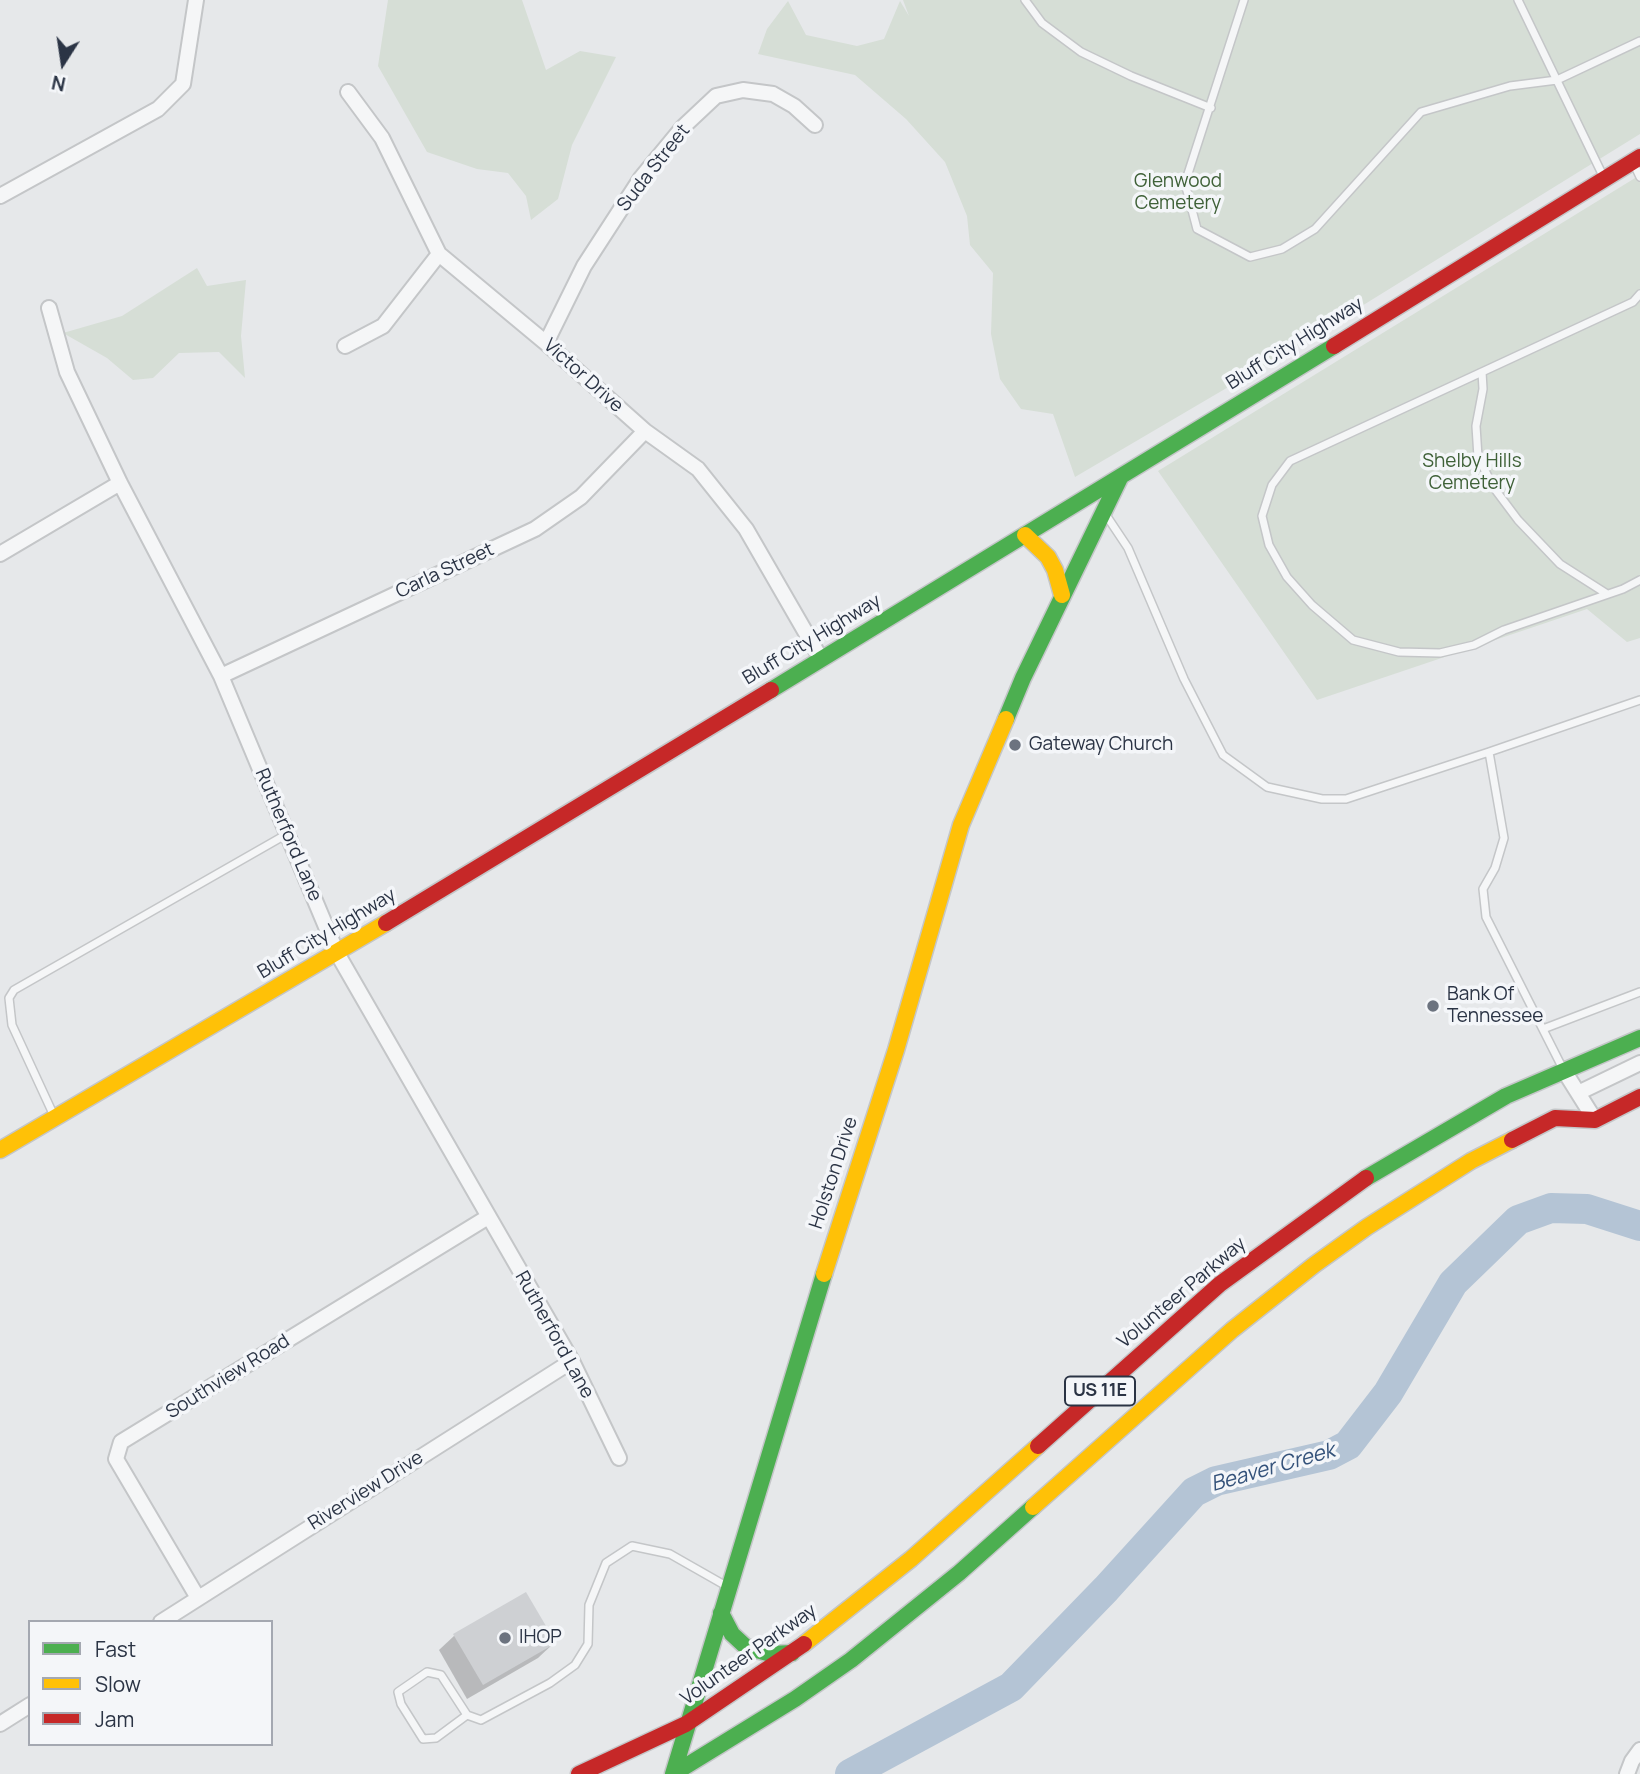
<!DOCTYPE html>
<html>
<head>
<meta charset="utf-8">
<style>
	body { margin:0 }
	#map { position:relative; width:1640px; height:1774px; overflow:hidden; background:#e6e8ea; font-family:Manrope,sans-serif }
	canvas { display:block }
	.legend { position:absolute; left:28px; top:1620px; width:245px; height:126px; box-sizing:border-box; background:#f4f6f9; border:2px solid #a4a8b1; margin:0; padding:9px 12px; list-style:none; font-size:21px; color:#2b3445 }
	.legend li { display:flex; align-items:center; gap:14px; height:35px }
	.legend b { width:35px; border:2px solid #a4a8b1 }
	.north { position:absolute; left:28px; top:28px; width:70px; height:70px; -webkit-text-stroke:5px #f4f6f9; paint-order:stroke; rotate:192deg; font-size:19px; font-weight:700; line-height:28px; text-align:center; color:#2b3445 }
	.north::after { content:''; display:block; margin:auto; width:24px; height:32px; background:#2b3445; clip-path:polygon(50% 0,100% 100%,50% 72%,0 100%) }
</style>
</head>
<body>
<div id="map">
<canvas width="1640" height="1774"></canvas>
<ul class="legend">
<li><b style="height:9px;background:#4caf50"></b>Fast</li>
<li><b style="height:9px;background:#ffc107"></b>Slow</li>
<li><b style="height:9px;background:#c62828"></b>Jam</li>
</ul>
<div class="north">N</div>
</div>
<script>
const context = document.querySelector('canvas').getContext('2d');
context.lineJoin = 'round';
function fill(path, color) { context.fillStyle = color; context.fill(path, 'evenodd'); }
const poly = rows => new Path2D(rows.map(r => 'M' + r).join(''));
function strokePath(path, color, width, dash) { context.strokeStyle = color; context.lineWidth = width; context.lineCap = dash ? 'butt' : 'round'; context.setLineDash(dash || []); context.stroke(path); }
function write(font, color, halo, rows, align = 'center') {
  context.font = font + ' Manrope,sans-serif'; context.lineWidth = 7; context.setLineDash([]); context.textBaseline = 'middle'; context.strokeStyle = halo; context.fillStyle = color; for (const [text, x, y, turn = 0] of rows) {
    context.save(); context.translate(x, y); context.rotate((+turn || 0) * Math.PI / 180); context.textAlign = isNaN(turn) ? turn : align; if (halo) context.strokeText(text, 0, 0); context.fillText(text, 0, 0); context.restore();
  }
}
const green = poly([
	[388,0,522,0,546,70,580,51,616,57,572,145,558,199,531,220,526,196,508,173,477,169,427,152,378,66],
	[903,0,1640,0,1640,134,1276,359,1075,477,1053,414,1021,409,1000,379,991,334,993,273,970,245,967,216,945,162,906,119,855,75,758,54,767,29,788,1,806,35,857,46,884,39,900,1,909,16],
	[1640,175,1640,638,1627,642,1587,609,1317,700,1158,471],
	[197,268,207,286,246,280,241,336,245,378,219,352,179,353,153,378,133,380,107,358,63,333,122,316]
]);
const shadow = poly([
	[455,1635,554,1643,538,1658,467,1699,439,1650]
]);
const river = poly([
	[850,1774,1011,1687,1106,1589,1194,1492,1216,1481,1329,1455,1348,1445,1388,1393,1453,1283,1518,1220,1551,1208,1587,1209,1640,1226]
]);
const building = poly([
	[526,1592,556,1643,483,1685,453,1634]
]);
const lane = poly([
	[1025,0,1042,23,1081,52,1131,76,1211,108],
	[1244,0,1185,183,1197,229,1250,257,1282,249,1315,229,1421,112,1510,86,1557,80,1640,41],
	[1518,0,1604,178],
	[1633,162,1640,177],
	[1640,294,1633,302,1290,461,1272,485,1262,516,1269,545,1287,577,1312,605,1353,640,1399,652,1440,653,1474,645,1504,630,1623,589,1640,580],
	[1482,372,1483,389,1476,426,1478,457,1494,488,1518,520,1560,564,1607,594],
	[1106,515,1128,548,1184,679,1223,755,1267,787,1322,799,1346,799,1489,752],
	[1543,1029,1640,992],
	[1562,1067,1486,917,1483,889,1495,868,1504,838,1489,752,1640,700],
	[55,1118,12,1025,9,998,14,990,287,834],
	[467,1715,436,1738,423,1739,401,1704,398,1692,427,1672,441,1675,467,1715,481,1720,550,1683,575,1665,588,1644,589,1605,606,1563,632,1546,670,1554,728,1587]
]);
const street = poly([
	[348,92,382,138,439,254,546,343,645,431,698,469,746,529,821,659],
	[0,196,158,109,183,84,196,0],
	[49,308,67,372,120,483,221,676,337,953,572,1361,619,1458],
	[546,343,584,266,641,178,683,127,716,96,743,90,773,94,794,106,815,125],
	[345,346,383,326,439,254],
	[0,554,120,483],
	[221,676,535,529,581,497,645,431],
	[1563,1069,1595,1120],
	[1578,1093,1640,1063],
	[198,1598,116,1459,121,1442,488,1217],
	[161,1622,572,1361],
	[0,1724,30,1705],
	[1627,1774,1632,1761,1640,1750]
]);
const fast = poly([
	[771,690,1334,346],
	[1006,719,1023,678,1120,478],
	[1366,1178,1506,1096,1640,1038],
	[721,1613,732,1634,746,1647,771,1654,792,1653],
	[673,1774,824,1274],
	[673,1774,795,1699,851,1660,959,1573,1033,1507]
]);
const slow = poly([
	[1025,535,1048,557,1055,570,1062,595],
	[0,1150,386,923],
	[824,1274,896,1050,961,825,1006,719],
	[1033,1507,1232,1330,1314,1265,1367,1227,1471,1161,1512,1140],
	[804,1644,911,1559,1038,1446]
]);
const jam = poly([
	[1334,346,1640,157],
	[386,923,771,690],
	[1512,1140,1555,1118,1595,1120,1640,1097],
	[1038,1446,1220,1284,1366,1178],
	[579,1774,686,1724,804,1644]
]);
const markers = [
	[1015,745,7,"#6c737f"],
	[1433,1006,7,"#6c737f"],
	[505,1638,7,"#6c737f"]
];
const shields = [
	[1100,1391,70]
];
const shieldNames = [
	["US 11E",1100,1391]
];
const streetNames = [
	["Suda Street",654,168,-52],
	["Bluff City Highway",1295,344,-32],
	["Victor Drive",583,376,42],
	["Carla Street",445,571,-25],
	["Bluff City Highway",812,640,-31],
	["Rutherford Lane",288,835,67],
	["Bluff City Highway",327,934,-31],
	["Holston Drive",834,1173,-72],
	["Volunteer Parkway",1182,1293,-40],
	["Rutherford Lane",554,1335,61],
	["Southview Road",228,1377,-32],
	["Riverview Drive",366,1491,-32],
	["Volunteer Parkway",749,1655,-35]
];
const parkNames = [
	["Glenwood",1178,182],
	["Cemetery",1178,204],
	["Shelby Hills",1472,462],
	["Cemetery",1472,484]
];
const poiNames = [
	["Gateway Church",1029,745],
	["Bank Of",1447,995],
	["Tennessee",1447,1017],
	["IHOP",519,1638]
];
const waterNames = [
	["Beaver Creek",1273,1468,-16]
];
fill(green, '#d6ded6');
fill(shadow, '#0003');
strokePath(river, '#b4c4d5', 30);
fill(building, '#ced0d3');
strokePath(lane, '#c4c6c8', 10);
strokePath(street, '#c4c6c8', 18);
strokePath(fast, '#c4c6c8', 19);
strokePath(slow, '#c4c6c8', 19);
strokePath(jam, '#c4c6c8', 19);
strokePath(lane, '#f5f6f7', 7);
strokePath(street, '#f5f6f7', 14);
strokePath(fast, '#4caf50', 16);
strokePath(slow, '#ffc107', 16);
strokePath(jam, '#c62828', 16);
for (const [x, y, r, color] of markers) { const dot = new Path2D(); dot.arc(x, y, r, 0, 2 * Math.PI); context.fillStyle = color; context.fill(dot); strokePath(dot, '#f4f6f9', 2.5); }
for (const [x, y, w] of shields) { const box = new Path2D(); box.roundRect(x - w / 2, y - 14.5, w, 29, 5); context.fillStyle = '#f4f6f9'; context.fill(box); strokePath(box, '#2b3445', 2); }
write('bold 18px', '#2b3445', null, shieldNames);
write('19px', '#2b3445', '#f4f6f9', streetNames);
write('19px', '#3f6138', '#f4f6f9', parkNames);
write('19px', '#2b3445', '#f4f6f9', poiNames, 'left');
write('italic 21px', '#34527a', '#f4f6f9', waterNames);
</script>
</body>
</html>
